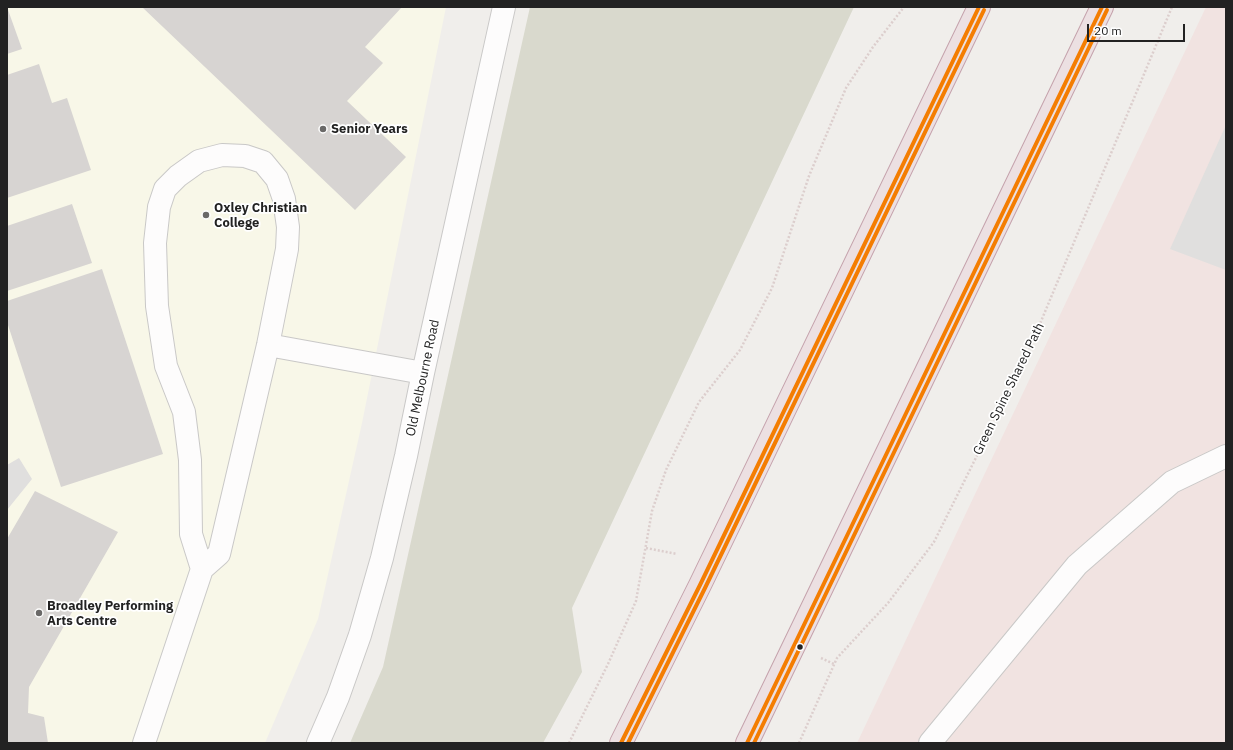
<!DOCTYPE html>
<html>
<head>
<meta charset="utf-8">
<style>
	body { margin:0 }
	#map { position:relative; width:1233px; height:750px; overflow:hidden; background:#f0eeeb; font-family:"IBM Plex Sans",sans-serif }
	canvas { display:block }
	.frame { position:absolute; inset:0; border:8px solid #222; pointer-events:none }
	.scale { position:absolute; left:1087px; top:24px; width:98px; height:18px; box-sizing:border-box; border:2px solid #222; border-top:0; padding-left:5px; font-size:12px; line-height:14px; white-space:nowrap; color:#222; -webkit-text-stroke:3px #fff; paint-order:stroke }
</style>
</head>
<body>
<div id="map">
<canvas width="1233" height="750"></canvas>
<div class="frame"></div>
<div class="scale">20 m</div>
</div>
<script>
const context = document.querySelector('canvas').getContext('2d');
context.lineJoin = 'round';
function fill(path, color) { context.fillStyle = color; context.fill(path, 'evenodd'); }
const poly = rows => new Path2D(rows.map(r => 'M' + r).join(''));
function strokePath(path, color, width, dash) { context.strokeStyle = color; context.lineWidth = width; context.lineCap = dash ? 'butt' : 'round'; context.setLineDash(dash || []); context.stroke(path); }
function write(font, color, halo, rows, align = 'center') {
  context.font = font + ' "IBM Plex Sans",sans-serif'; context.lineWidth = 3.5; context.setLineDash([]); context.textBaseline = 'middle'; context.strokeStyle = halo; context.fillStyle = color; for (const [text, x, y, turn = 0] of rows) {
    context.save(); context.translate(x, y); context.rotate((+turn || 0) * Math.PI / 180); context.textAlign = isNaN(turn) ? turn : align; if (halo) context.strokeText(text, 0, 0); context.fillText(text, 0, 0); context.restore();
  }
}
const commercial = poly([
	[1206,7,1226,7,1226,743,857,743]
]);
const education = poly([
	[7,7,446,7,362,423,318,619,265,743,7,743]
]);
const construction = poly([
	[530,7,854,7,572,608,582,672,543,743,350,743,383,667]
]);
const parking = poly([
	[1226,125,1226,270,1170,249],
	[19,458,32,479,7,510,7,465]
]);
const building = poly([
	[7,7,22,49,7,54],
	[142,7,402,7,365,47,383,63,347,101,406,157,355,210],
	[39,64,52,103,67,98,91,170,7,198,7,75],
	[72,204,92,263,7,291,7,226],
	[102,269,163,454,61,487,7,322,7,301],
	[35,491,118,532,29,687,28,713,44,717,48,743,7,743,7,539]
]);
const path = poly([
	[646,548,677,554],
	[821,658,834,664],
	[569,743,608,664,636,601,652,511,666,470,699,402,740,350,772,288,809,176,846,88,873,47,904,7],
	[799,743,837,658,888,603,934,542,1027,355,1172,7]
]);
const minor = poly([
	[268,345,423,373],
	[144,743,202,569,219,554,268,345,287,249,288,227,284,199,277,179,263,162,245,156,222,155,199,161,178,176,165,189,159,207,155,243,157,306,166,366,184,412,190,460,191,534,202,569],
	[318,743,338,697,360,635,382,558,406,456,423,373,504,7],
	[930,743,1077,565,1172,482,1226,456]
]);
const highway = poly([
	[621,743,700,585,979,7],
	[747,743,1102,7]
]);
const bus1 = poly([
	[621,743,700,585,979,7],
	[747,743,1102,7]
]);
const bus2 = poly([
	[628,743,705,588,984,10],
	[754,743,1107,10]
]);
const markers = [
	[323,129,4,"#6a6968"],
	[206,215,4,"#6a6968"],
	[39,613,4,"#6a6968"],
	[800,647,3.5,"#222"]
];
const poiNames = [
	["Senior Years",331,129],
	["Oxley Christian",214,208],
	["College",214,223],
	["Broadley Performing",47,606],
	["Arts Centre",47,621]
];
const streetNames = [
	["Old Melbourne Road",423,378,-78],
	["Green Spine Shared Path",1009,389,-64]
];
fill(commercial, '#f1e3e1');
fill(education, '#f8f7e8');
fill(construction, '#d9d9cd');
fill(parking, '#e0dfde');
fill(building, '#d7d4d2');
strokePath(minor, '#c9c8c7', 24);
strokePath(highway, '#c5a2ac', 24);
strokePath(path, '#dccecd', 2.5, [2, 2]);
strokePath(minor, '#fdfcfc', 22);
strokePath(highway, '#ece0e2', 22);
strokePath(bus1, '#f47d02', 4);
strokePath(bus2, '#f47d02', 4);
for (const [x, y, r, color] of markers) { const dot = new Path2D(); dot.arc(x, y, r, 0, 2 * Math.PI); context.fillStyle = color; context.fill(dot); strokePath(dot, '#fff', 1.5); }
write('bold 13px', '#222', '#fff', poiNames, 'left');
write('13px', '#222', '#fff', streetNames);
</script>
</body>
</html>
